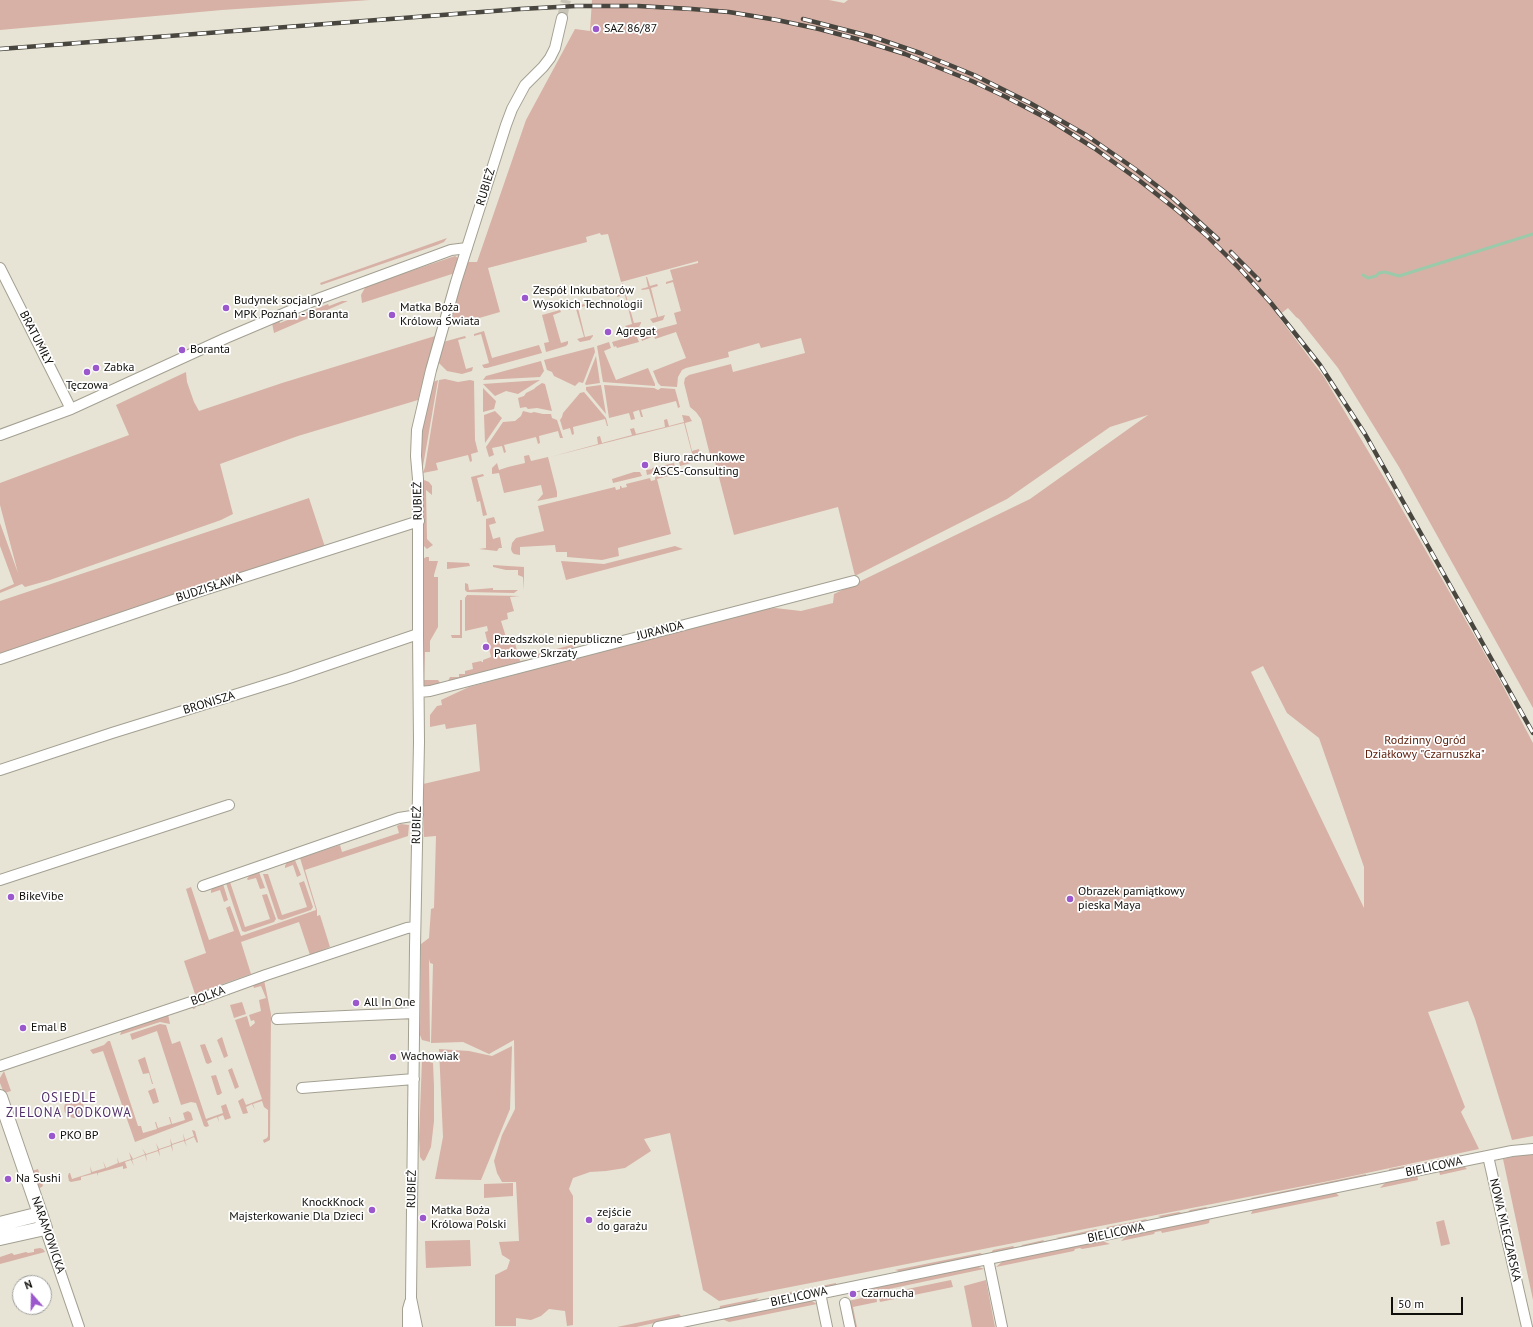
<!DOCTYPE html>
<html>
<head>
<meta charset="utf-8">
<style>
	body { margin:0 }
	#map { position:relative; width:1533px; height:1327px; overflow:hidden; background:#e7e4d5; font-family:"PT Sans",sans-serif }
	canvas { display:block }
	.north { position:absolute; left:12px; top:1275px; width:40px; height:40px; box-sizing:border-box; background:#fff; border:1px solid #9f9f9d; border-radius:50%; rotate:340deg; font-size:11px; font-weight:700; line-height:16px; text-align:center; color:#0f0e0a }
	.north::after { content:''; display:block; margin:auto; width:14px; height:18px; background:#9b57cc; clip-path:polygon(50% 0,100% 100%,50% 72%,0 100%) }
	.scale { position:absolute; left:1391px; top:1297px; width:72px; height:18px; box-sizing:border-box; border:2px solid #0f0e0a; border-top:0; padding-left:5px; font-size:12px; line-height:14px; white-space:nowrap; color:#0f0e0a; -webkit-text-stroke:3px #fff; paint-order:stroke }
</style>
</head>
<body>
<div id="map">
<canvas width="1533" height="1327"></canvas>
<div class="north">N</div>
<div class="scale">50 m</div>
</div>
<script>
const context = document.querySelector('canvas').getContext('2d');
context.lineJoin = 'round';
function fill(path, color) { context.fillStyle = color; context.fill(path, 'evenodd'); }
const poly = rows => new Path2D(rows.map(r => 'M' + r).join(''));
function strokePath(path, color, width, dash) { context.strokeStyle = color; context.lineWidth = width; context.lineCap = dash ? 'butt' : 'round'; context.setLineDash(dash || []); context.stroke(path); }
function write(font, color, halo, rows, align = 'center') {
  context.font = font + ' "PT Sans",sans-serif'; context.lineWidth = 3.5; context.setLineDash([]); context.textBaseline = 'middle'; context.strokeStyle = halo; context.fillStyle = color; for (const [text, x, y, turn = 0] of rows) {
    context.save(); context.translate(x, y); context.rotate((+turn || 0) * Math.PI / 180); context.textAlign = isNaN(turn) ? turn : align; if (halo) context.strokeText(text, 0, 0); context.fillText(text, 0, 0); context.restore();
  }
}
const green = poly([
	[0,0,370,0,222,10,0,30],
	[592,0,829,0,844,3,848,0,1533,0,1533,708,1399,467,1338,368,1299,319,1296,317,1288,308,1278,316,1324,377,1383,476,1497,675,1533,743,1533,1136,1512,1140,1475,1019,1468,1001,1428,1012,1465,1107,1461,1112,1479,1149,1334,1180,719,1301,703,1290,670,1133,644,1139,651,1151,625,1168,606,1171,590,1172,573,1178,569,1189,573,1196,573,1325,567,1326,565,1311,549,1309,541,1316,531,1320,516,1318,516,1326,495,1326,495,1275,507,1269,510,1260,502,1255,499,1242,519,1241,516,1182,502,1182,497,1173,494,1161,502,1135,515,1109,514,1040,489,1054,463,1042,431,1043,433,964,430,963,429,959,430,1042,422,1040,420,1035,421,944,429,938,431,909,434,908,436,836,424,837,423,784,480,771,476,724,446,729,445,724,430,727,430,715,437,706,442,705,441,700,469,687,754,610,775,608,801,611,833,603,834,594,1030,499,1148,415,1110,427,1007,499,855,576,838,507,734,535,715,462,712,463,701,419,696,412,690,407,684,383,685,378,689,375,731,364,733,372,805,353,801,338,761,348,759,343,728,352,729,357,686,368,682,370,678,377,677,387,661,386,658,383,653,371,686,358,676,332,655,339,654,336,642,341,640,334,677,324,674,313,681,311,673,282,666,284,666,282,673,280,670,270,698,263,698,261,621,282,608,234,601,235,600,233,586,237,587,242,488,268,500,312,448,327,467,262,477,262,526,120,575,29,590,31],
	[1263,666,1287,713,1319,738,1364,867,1364,908,1251,672],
	[447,238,444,242,437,245,321,285,320,283],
	[455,256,458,258,459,262,454,280,452,274,362,303,361,295,366,286],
	[646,277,647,277,650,286,657,284,658,286,651,288,658,317,665,315,663,320,653,323,650,319,657,317,649,289,642,290,641,289,648,287],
	[623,283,626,293,633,291,633,293,626,295,634,323,641,322,641,323,639,327,629,329,625,326,632,324,625,295,617,297,617,295,624,293,622,284],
	[342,301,348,301,274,333,272,323,279,320,280,323,328,304,329,306],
	[584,304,585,306,578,308,585,337,593,335,593,336,590,340,580,342,577,339,584,337,576,309,569,310,568,308],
	[560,310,561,312,553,315,561,343,568,341,568,344,566,346,546,352,544,343,549,342,542,315],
	[484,331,492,358,539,345,542,353,487,368,484,368,482,365,489,363,481,334,474,336,474,334],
	[636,335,639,342,617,348,616,346,614,347,612,342],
	[435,336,418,400,298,436,220,464,233,514,221,520,50,580,25,587,22,584,0,593,0,590,14,584,0,546,0,523,18,573,0,505,0,483,129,435,116,405,186,372,187,382,194,402,199,411,282,383],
	[465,336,466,338,458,340,466,369,473,367,472,371,462,374,447,371,437,361,443,342],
	[609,342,611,348,604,351,616,380,648,368,655,384,655,386,603,382,597,346],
	[594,347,595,352,583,383,579,382,575,386,554,376,552,372,547,370,544,360],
	[596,356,600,383,586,385,585,384],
	[541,361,544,371,540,377,483,380,486,376],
	[445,379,458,382,470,380,474,381,475,440,478,452,471,454,472,461,470,462,468,455,436,463,438,470,423,473,425,467,439,380],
	[438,380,423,466,421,472,420,449,421,431,431,383],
	[540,380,518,394,506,391,495,396,483,384],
	[542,383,545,384,552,411,537,408,528,409,526,407,520,408,518,398,524,396,526,393,534,389,536,387],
	[601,385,606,414,586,390,586,387],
	[604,385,654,388,658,390,661,388,675,389,680,407,678,408,676,401,641,410,643,417,641,417,639,410,633,412,635,419,631,420,629,413,609,418],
	[483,388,496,401,494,409,483,412],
	[584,392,606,418,608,426,607,426,605,419,573,427,574,434,572,435,570,428,563,430,560,420,562,417,563,413,580,393],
	[495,411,502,418,485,443,484,415],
	[523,411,531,413,534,412,543,414,551,414,552,418,557,420,563,438,560,438,558,431,539,436,540,443,538,444,536,437,504,445,506,452,504,453,502,446,492,448,494,455,489,457,486,447,503,422,515,421,521,416],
	[682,415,689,416,692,421,685,423,692,451,699,449,702,460,680,466,679,462,693,457,684,423,550,457,598,444,597,437,600,436,602,443,632,435,630,429,634,428,636,434,665,427,664,420,667,419,669,426,684,422],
	[529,455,531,461,548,457,557,492,557,497,537,501,543,494,541,485,504,493,499,473,492,474,492,468,497,463,499,470,508,467,525,463,524,456],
	[674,463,675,467,647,475,646,470,652,469,652,468],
	[634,472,640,472,642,476,613,483,612,479],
	[483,474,484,476,477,478,487,515,483,516,480,501,477,502,471,477],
	[667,474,668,476,657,479,671,534,618,548,619,556,602,560,567,557,567,552,556,552,555,545,520,547,520,555,514,554,512,552,511,549,512,543,516,538,544,531,538,506,615,487,616,490,620,489,620,486,621,486,622,488,627,487,626,484,650,478,651,481,655,480,655,477],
	[424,480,429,482,432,486,432,495,426,490,427,539,433,545,427,549,421,543,421,483],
	[309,498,325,547,0,654,0,601],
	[494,517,496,523,489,525,493,539,500,537,502,548,499,548,497,551,479,549,486,548,486,519],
	[675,546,683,549,566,580,561,561,604,564],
	[426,557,429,557,429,561,438,561,434,575,434,577,438,577,438,627,430,641,430,652,425,652,424,680,438,680,441,684,425,688,421,685,422,560],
	[447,562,469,563,470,566,447,569],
	[493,565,524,567,524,590,523,577,518,575,518,570,506,570,493,567],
	[465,583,468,584,469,590,493,588,493,590,518,590,514,593,467,592,465,590],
	[467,595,520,596,510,597,514,611,507,613,508,619,501,621,506,637,513,636,520,661,527,660,528,662,449,682,448,681,450,677,459,677,459,674,465,674,465,671,473,669,472,663,481,661,482,662,483,662,483,660,491,657,485,632,488,631,487,626,465,631,465,598],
	[460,600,462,600,462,638,452,638,451,635,460,635],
	[575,644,576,647,571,648,572,650,536,660,534,655],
	[401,824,409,825,408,836,305,870,317,910,317,916,320,915,330,947,310,955,299,922,241,942,251,974,195,994,184,961,206,953,186,889,191,887,209,940,234,931,226,908,230,906,241,936,316,910,300,858,340,845,342,852,399,833,397,826],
	[295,860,301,875,297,877,293,865,285,868,285,866,287,862],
	[259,872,265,888,260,889,256,878,248,880,247,879,249,876],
	[263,874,268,874,282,915,307,907,299,883,304,881,313,907,311,910,282,920,278,919],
	[230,882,245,927,270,919,262,895,267,894,276,919,274,922,245,932,242,931,226,883],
	[223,884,228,900,224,902,220,890,211,893,211,890,213,888],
	[264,980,271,1014,270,1140,264,1143,263,1140,267,1138,268,1136,268,1110,264,1107,262,1101,253,1104,255,1110,252,1104,246,1107,248,1113,243,1114,238,1101,243,1098,246,1105,262,1099,235,1020,247,1016,250,1027,255,1023,254,1020,251,1021,249,1015,261,1011,259,1000,266,998,261,986,254,988,253,985,229,993,230,996,228,993,204,1002,205,1005,203,1005,202,1004,203,1002],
	[242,1002,246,1014,234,1018,230,1005],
	[193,1005,196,1008,193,1009,192,1006,168,1014,170,1024,160,1022,120,1035,121,1032,124,1028],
	[160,1024,166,1025,172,1044,180,1041,206,1119,223,1113,221,1106,226,1104,231,1118,225,1120,223,1115,218,1117,219,1122,217,1117,207,1121,209,1126,206,1127,204,1126,196,1103,191,1102,181,1105,157,1031,132,1040,130,1034],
	[222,1037,228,1056,224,1058,217,1040],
	[108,1041,110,1041,138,1126,141,1126,143,1133,157,1129,155,1122,156,1122,158,1128,171,1124,169,1117,170,1117,172,1124,185,1120,183,1113,188,1111,191,1113,193,1120,135,1142,103,1051,93,1054,90,1050,104,1045],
	[205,1044,212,1062,208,1064,206,1063,200,1045],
	[512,1046,510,1109,481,1180,435,1179,443,1137,439,1049,469,1051,492,1056],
	[145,1057,153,1084,152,1084,149,1073,143,1074,138,1060],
	[422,1060,433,1063,434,1086,434,1121,431,1147,425,1160,423,1161,420,1157,419,1138],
	[232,1068,239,1087,235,1089,228,1070],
	[4,1071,11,1091,4,1093,0,1083,0,1078],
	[216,1075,222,1093,219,1095,217,1095,211,1076],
	[155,1088,159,1102,153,1104,148,1091],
	'64 1108a10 10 0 1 1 20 0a10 10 0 1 1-20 0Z',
	[192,1130,195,1131,198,1142,197,1143,194,1137,185,1141,187,1147,184,1141,172,1145,173,1152,171,1146,159,1150,160,1157,158,1151,146,1155,147,1162,145,1155,132,1160,134,1166,131,1160,125,1162,127,1168,123,1169,123,1166,98,1173,98,1176,97,1173,81,1177,81,1180,71,1182,69,1181,68,1176,69,1173,70,1173,72,1179,91,1173,90,1166,92,1172,105,1168,103,1161,106,1168,118,1163,117,1157,119,1163,131,1159,129,1152,133,1159,145,1154,142,1148,146,1154,158,1150,156,1143,159,1149,171,1145,170,1138,172,1144,184,1140,183,1133,185,1140,194,1136],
	[1533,1152,1533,1300,1503,1159],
	[1461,1155,1464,1157,1390,1172,1389,1169],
	[1464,1166,1467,1169,1440,1175,1439,1171],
	[38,1169,43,1186,37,1190,32,1171],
	[1366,1174,1366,1176,1252,1201,1251,1198],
	[1417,1175,1418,1180,1380,1188,1386,1182],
	[513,1183,513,1196,484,1198,484,1184],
	[1335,1192,1339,1196,1251,1214,1253,1209],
	[1206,1207,1209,1209,1163,1218,1158,1216,1179,1212,1182,1213,1188,1212,1190,1210],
	[1210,1218,1209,1223,1206,1224,1162,1233,1161,1231,1155,1232,1154,1234,1121,1241,1127,1235],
	[1147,1219,1144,1222,1060,1239,1056,1238,1096,1229,1099,1231,1105,1230,1107,1227],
	[1444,1220,1450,1244,1441,1246,1436,1222],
	[470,1240,471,1266,426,1268,425,1241],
	[1044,1240,1042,1243,990,1254,993,1250,1013,1246,1015,1248,1021,1247,1022,1245],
	[1100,1240,1110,1244,1082,1249,1080,1248,1075,1249,1074,1251,996,1267,1004,1260],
	[40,1248,43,1249,45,1252,0,1264,0,1257,12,1253,14,1255,26,1252,28,1253,34,1252,34,1249],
	[980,1253,984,1255,902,1272,895,1270],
	[974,1266,982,1268,984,1269,870,1293,869,1288],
	[951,1280,953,1287,880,1302,878,1295],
	[986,1280,995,1327,972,1327,964,1286],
	[836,1283,836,1285,776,1298,771,1296],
	[876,1295,877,1302,853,1307,857,1327,854,1327,848,1301],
	[759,1298,754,1302,719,1310,720,1306],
	[810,1300,817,1304,729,1322,720,1318],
	[679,1314,682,1317,636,1327,617,1327]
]);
const stream = poly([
	[1363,275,1368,278,1376,276,1379,273,1385,272,1399,276,1533,234]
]);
const streetTunnel = poly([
	[562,18,566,0]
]);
const street = poly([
	[0,268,71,409],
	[0,435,71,409,226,338,318,299,451,250,467,248],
	[0,659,188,595,419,521],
	[419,692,430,691,854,581],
	[0,770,112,733,289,678,418,634],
	[0,880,229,805],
	[203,886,399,818,418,815],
	[277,1019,414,1013],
	[0,1066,197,1000,266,975,407,928,415,927],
	[302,1088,414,1079],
	[1488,1156,1527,1327],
	[45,1228,79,1327],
	[988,1259,1002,1327],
	[820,1293,827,1327],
	[845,1303,850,1327],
	[408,1327,408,1309,410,1302],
	[417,1327,411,1298,415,947,419,742,418,634,418,479,416,456,417,430,431,370,456,282,506,125,512,109,525,85,543,67,550,58,555,48,562,18],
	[658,1327,1512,1151,1533,1149]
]);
const secondary = poly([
	[0,1097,45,1228,0,1238],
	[0,1224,40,1214]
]);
const rail = poly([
	[803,19,873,37,920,53,974,75,1030,103,1086,135,1135,169,1174,199,1218,239],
	[0,49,520,9,576,6,638,6,692,9,729,12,777,20,819,29,857,39,905,54,972,81,1006,97,1048,119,1094,148,1140,181,1178,211,1206,235,1241,270,1271,303,1320,365,1365,434,1533,733],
	[1231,252,1259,280]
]);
const markers = [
	[596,29,4,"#9b57cc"],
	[525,298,4,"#9b57cc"],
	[226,308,4,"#9b57cc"],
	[392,315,4,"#9b57cc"],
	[608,332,4,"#9b57cc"],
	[182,350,4,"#9b57cc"],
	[96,368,4,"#9b57cc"],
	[87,372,4,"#9b57cc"],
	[645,465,4,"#9b57cc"],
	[486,647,4,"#9b57cc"],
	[11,897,4,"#9b57cc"],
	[1070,899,4,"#9b57cc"],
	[356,1003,4,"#9b57cc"],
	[23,1028,4,"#9b57cc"],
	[393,1057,4,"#9b57cc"],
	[52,1136,4,"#9b57cc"],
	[8,1179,4,"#9b57cc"],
	[372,1210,4,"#9b57cc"],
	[423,1218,4,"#9b57cc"],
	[589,1220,4,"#9b57cc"],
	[853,1294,4,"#9b57cc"]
];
const poiNames = [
	["SAZ 86/87",604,29],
	["Zespół Inkubatorów",533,291],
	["Wysokich Technologii",533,305],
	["Budynek socjalny",234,301],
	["MPK Poznań - Boranta",234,315],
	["Matka Boża",400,308],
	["Królowa Świata",400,322],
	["Agregat",616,332],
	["Boranta",190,350],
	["Zabka",104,368],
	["Tęczowa",87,386,"center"],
	["Biuro rachunkowe",653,458],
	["ASCS-Consulting",653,472],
	["Przedszkole niepubliczne",494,640],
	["Parkowe Skrzaty",494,654],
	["Obrazek pamiątkowy",1078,892],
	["pieska Maya",1078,906],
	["BikeVibe",19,897],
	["All In One",364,1003],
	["Emal B",31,1028],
	["Wachowiak",401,1057],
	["PKO BP",60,1136],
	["Na Sushi",16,1179],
	["KnockKnock",364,1203,"right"],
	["Majsterkowanie Dla Dzieci",364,1217,"right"],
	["Matka Boża",431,1211],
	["Królowa Polski",431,1225],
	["zejście",597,1213],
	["do garażu",597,1227],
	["Czarnucha",861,1294]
];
const streetNames = [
	["RUBIEŻ",486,187,-73],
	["BRATUMIŁY",36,338,63],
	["RUBIEŻ",418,501,-91],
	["BUDZISŁAWA",209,588,-18],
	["JURANDA",660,631,-14],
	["BRONISZA",209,703,-17],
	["RUBIEŻ",417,825,-89],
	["BOLKA",208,996,-20],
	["BIELICOWA",1434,1167,-12],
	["RUBIEŻ",412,1189,-89],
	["NOWA MLECZARSKA",1505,1230,77],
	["BIELICOWA",1116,1233,-12],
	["NARAMOWICKA",48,1235,71],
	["BIELICOWA",799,1297,-12]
];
const parkNames = [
	["Rodzinny Ogród",1425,741],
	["Działkowy \"Czarnuszka\"",1425,755]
];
const neighbourhoodNames = [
	["OSIEDLE",69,1098],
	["ZIELONA PODKOWA",69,1113]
];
fill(green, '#d7b1a6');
strokePath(stream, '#9acaa9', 3);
strokePath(streetTunnel, '#c7c4b7', 10, [10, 5]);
strokePath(street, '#a3a092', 12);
strokePath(secondary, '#a3a092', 16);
strokePath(street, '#fff', 10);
strokePath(secondary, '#fff', 14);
strokePath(rail, '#48463f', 4.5);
strokePath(rail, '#fff', 3, [9]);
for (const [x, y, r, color] of markers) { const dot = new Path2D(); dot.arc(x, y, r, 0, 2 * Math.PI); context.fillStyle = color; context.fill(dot); strokePath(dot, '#fff', 1.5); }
write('12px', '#0f0e0a', '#fff', poiNames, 'left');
write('12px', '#0f0e0a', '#fff', streetNames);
write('12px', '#5c1b07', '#fff', parkNames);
context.letterSpacing = '1px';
write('13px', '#502f68', '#fff', neighbourhoodNames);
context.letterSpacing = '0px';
</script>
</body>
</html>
